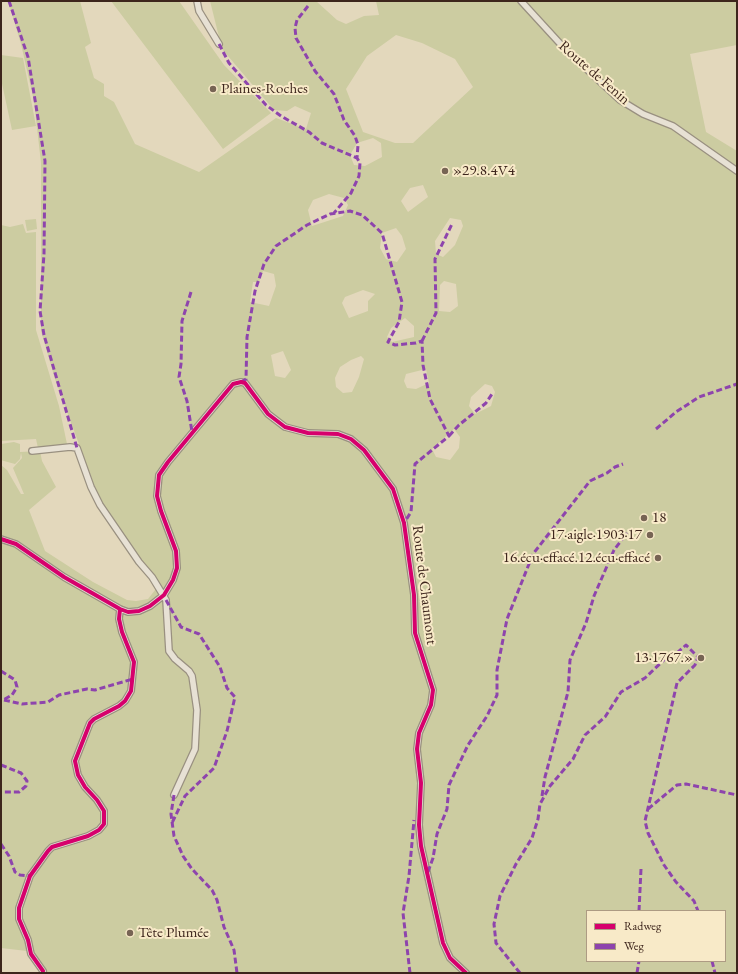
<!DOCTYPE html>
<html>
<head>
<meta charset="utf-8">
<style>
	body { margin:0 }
	#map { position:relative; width:738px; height:974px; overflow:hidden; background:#e3d8bc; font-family:"EB Garamond",serif }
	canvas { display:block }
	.frame { position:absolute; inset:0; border:2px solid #3d251c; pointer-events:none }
	.legend { position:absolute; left:586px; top:910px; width:140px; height:52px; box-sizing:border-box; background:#f8eac8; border:1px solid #ad9b83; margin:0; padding:5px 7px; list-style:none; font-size:12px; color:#3d251c }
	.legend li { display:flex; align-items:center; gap:8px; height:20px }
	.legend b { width:20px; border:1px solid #ad9b83 }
</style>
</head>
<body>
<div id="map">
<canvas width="738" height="974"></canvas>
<div class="frame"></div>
<ul class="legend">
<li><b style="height:5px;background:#d6006c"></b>Radweg</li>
<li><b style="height:5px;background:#8e44ad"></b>Weg</li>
</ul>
</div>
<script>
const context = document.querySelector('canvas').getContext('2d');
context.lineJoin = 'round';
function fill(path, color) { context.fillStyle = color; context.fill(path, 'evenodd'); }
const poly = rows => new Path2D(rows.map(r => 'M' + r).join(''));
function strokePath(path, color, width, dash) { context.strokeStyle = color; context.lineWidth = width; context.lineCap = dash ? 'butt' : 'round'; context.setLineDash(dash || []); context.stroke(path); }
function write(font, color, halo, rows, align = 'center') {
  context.font = font + ' "EB Garamond",serif'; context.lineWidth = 4; context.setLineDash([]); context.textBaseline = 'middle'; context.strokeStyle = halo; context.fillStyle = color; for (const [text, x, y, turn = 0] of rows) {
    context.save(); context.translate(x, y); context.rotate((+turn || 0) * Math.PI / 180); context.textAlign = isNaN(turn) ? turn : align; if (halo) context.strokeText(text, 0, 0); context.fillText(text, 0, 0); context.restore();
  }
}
const green = poly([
	[8,1,80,1,91,43,85,47,94,78,104,84,104,96,114,102,135,144,199,172,276,118,306,129,311,113,295,106,287,111,274,110,222,49,210,1,316,1,337,20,346,24,364,16,379,15,376,1,737,1,737,45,690,54,706,132,737,151,737,973,40,973,27,951,1,948,1,465,7,470,21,494,24,494,13,468,22,458,21,453,20,459,15,464,4,461,1,460,1,444,14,442,20,444,20,452,40,451,42,461,56,487,29,510,45,551,93,582,127,600,136,601,148,599,159,585,101,504,55,379,41,331,41,163,34,101,21,44],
	[396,35,422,43,455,59,473,87,413,143,395,143,363,132,346,89,367,56],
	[373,138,381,143,382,157,365,166,354,165,350,155,357,143],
	[423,185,428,197,408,212,401,201,410,188],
	[329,194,344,198,348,205,343,216,312,226,308,210,313,200],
	[450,218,461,220,463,226,455,245,443,257,436,254,435,241],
	[396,228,402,236,406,249,397,262,386,259,380,248,382,233],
	[263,271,274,274,276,286,269,306,250,302,253,282,259,282],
	[444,281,456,284,458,306,450,312,439,311,440,285],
	[363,290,375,294,368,301,368,311,349,318,342,303,345,297],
	[405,318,414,326,414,337,392,342,387,337,391,328],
	[283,351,291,370,285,378,275,376,271,355],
	[361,356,364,359,359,377,352,392,343,393,336,387,335,378,340,367,351,360],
	[426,369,429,383,416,389,407,388,404,381,406,374],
	[485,384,492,386,495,392,491,406,475,414,469,406,471,397],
	[454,429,460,437,459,448,450,460,436,457,432,449],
	[587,911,725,911,725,961,587,961],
	[111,1,179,1,224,65,271,113,223,149],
	[1,55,23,58,36,126,12,130,1,79],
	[36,219,37,229,27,231,25,220],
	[23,224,26,233,36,232,36,330,59,406,67,444,38,448,36,439,1,441,1,225,10,227]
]);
const minor = poly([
	[197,1,199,11,219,44],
	[521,1,565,49,620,100,643,114,673,126,737,171],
	[32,451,70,447,77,448,91,487,100,505,139,562,152,577,166,600,169,651,175,659,189,671,192,676,197,710,195,749,174,795],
	[1,539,16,544,64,577,120,609,128,612,139,611,150,606,164,595,173,580,177,568,176,551,161,511,157,496,159,475,168,462,233,384,241,382,245,383,268,414,285,427,308,433,338,434,351,439,364,450,393,489,404,523,414,595,415,633,433,690,431,705,419,733,417,749,421,783,419,825,421,846,443,943,450,958,466,973],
	[43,971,31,954,28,940,19,919,19,908,30,876,48,851,52,847,88,836,99,830,104,824,104,811,97,800,85,787,78,775,75,761,90,723,94,719,119,706,125,701,131,691,134,662,122,632,119,619,120,609]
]);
const quiet = poly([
	[9,1,28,57,45,161,44,254,40,311,44,335,77,448],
	[308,6,297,20,295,28,296,38,315,71,334,94,344,120,355,136,358,145,357,158,360,163,359,176,351,193,334,213],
	[219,44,229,63,266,105,281,116,309,132,322,143,357,158],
	[191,292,182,321,181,364,179,377,187,401,192,432],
	[422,341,436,313,435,259,452,224],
	[241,382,246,379,247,337,255,291,264,264,276,246,307,225,330,214,350,211,362,215,382,233,402,302,399,322,388,342,395,345,416,343,422,341,423,365,430,399,449,436,415,464,411,512,404,523],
	[656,429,676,412,699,397,737,384],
	[449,436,459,425,486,403,492,394],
	[166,600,181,627,199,634,220,667,227,688,235,697,227,731,214,768,185,796,172,823],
	[1,671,15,680,17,687,12,695,3,700],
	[4,700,22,704,48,702,59,695,87,689,95,690,133,679],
	[1,765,21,773,27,781,26,786,19,792,1,792],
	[174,795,171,814,174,836,183,856,192,869,212,890,217,900,224,927,234,950,237,973],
	[542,796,545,777,568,692,570,660,586,623,594,596,614,550,627,533],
	[648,809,677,785,686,784,737,795],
	[1,844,9,856,15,872,20,875,30,876],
	[428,872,433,858,437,834,447,809,449,785,468,745,487,716,497,695,497,670,507,619,533,554,590,481,607,473,615,467,623,464],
	[639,911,641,869],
	[712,961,715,973],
	[410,973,403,913,409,876,414,820],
	[520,973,496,943,494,924,500,896,516,864,532,838,538,819,540,804,550,786,573,759,585,735,605,717,621,692,645,678,667,657,677,653,686,645,698,657,695,665,677,683,645,821,648,833,664,865,676,882,694,901,698,911],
	[637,973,639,961]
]);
const cycleway = poly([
	[1,539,16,544,64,577,120,609,128,612,139,611,150,606,164,595,173,580,177,568,176,551,161,511,157,496,159,475,168,462,233,384,241,382,245,383,268,414,285,427,308,433,338,434,351,439,364,450,393,489,404,523,414,595,415,633,433,690,431,705,419,733,417,749,421,783,419,825,421,846,443,943,450,958,466,973],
	[43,971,31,954,28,940,19,919,19,908,30,876,48,851,52,847,88,836,99,830,104,824,104,811,97,800,85,787,78,775,75,761,90,723,94,719,119,706,125,701,131,691,134,662,122,632,119,619,120,609]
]);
const markers = [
	[213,89,4,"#776454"],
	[445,171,4,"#776454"],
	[644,518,4,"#776454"],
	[650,535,4,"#776454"],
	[658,558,4,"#776454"],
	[701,658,4,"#776454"],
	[130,933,4,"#776454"]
];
const streetNames = [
	["Route de Fenin",594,73,41],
	["Route de Chaumont",424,585,83]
];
const poiNames = [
	["Plaines-Roches",221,89],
	["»29.8.4V4",453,171],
	["18",652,518],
	["17·aigle·1903·17",642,535,"right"],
	["16.écu·effacé.12.écu·effacé",650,558,"right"],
	["13·1767.»",693,658,"right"],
	["Tête Plumée",138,933]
];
fill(green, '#cccca1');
strokePath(minor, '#999080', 8);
strokePath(minor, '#e7e1d4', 5.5);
strokePath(quiet, '#8e44ad', 3, [6, 3]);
strokePath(cycleway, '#d6006c', 4);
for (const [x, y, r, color] of markers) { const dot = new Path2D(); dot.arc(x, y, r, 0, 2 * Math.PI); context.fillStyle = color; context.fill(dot); strokePath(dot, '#f8eac8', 1.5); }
write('15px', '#3d251c', '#f8eac8', streetNames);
write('15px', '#3d251c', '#f8eac8', poiNames, 'left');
</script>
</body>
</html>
